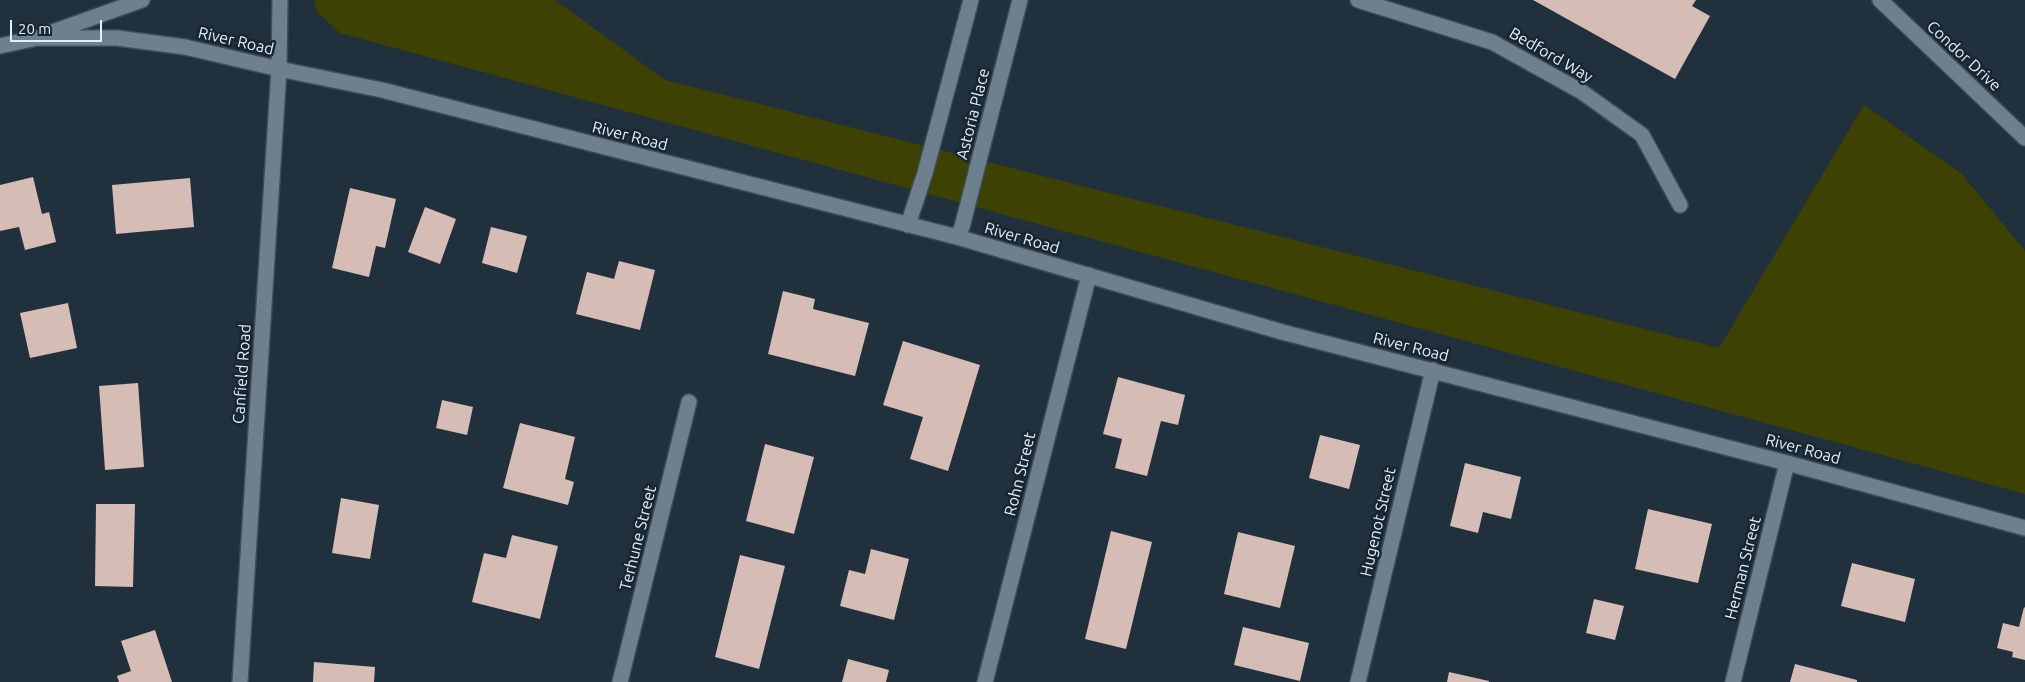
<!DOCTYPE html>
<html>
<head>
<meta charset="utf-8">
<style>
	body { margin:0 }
	#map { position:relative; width:2025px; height:682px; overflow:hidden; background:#21303d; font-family:Ubuntu,sans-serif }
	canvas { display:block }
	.scale { position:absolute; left:10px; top:20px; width:92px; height:22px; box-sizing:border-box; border:2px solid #e5eff7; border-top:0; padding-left:6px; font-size:15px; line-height:18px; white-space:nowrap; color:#e5eff7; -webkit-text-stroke:4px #172632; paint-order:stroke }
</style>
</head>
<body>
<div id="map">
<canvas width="2025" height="682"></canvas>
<div class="scale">20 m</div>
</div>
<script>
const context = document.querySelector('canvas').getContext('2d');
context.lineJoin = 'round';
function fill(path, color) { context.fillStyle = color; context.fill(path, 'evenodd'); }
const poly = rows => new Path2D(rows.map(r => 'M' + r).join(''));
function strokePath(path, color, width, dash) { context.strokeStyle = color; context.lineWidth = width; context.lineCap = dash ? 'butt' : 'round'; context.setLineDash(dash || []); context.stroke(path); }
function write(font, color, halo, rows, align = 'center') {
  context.font = font + ' Ubuntu,sans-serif'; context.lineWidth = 5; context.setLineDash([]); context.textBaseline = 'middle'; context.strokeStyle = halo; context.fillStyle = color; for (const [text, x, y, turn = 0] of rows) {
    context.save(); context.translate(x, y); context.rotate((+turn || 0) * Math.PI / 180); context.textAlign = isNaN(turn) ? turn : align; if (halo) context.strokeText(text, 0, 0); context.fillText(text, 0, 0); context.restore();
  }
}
const green = poly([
	[314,0,555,0,665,80,1719,348,1864,105,1962,174,2025,251,2025,494,340,33,317,12]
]);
const building = poly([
	[1533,0,1696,0,1692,6,1710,16,1675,79],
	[33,177,42,214,49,212,56,242,25,250,19,227,0,231,0,185],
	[190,178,194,227,116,234,112,185],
	[350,188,396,199,385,248,376,246,369,277,332,268],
	[425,207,456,219,440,264,408,252],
	[491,227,527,236,517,273,482,263],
	[619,261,655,270,640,330,576,314,587,272,614,279],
	[783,291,815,299,813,309,869,323,855,376,768,354],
	[68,303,77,348,30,358,20,313],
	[903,341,980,365,948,471,910,459,923,417,883,405],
	[1118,377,1185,395,1178,425,1161,421,1147,476,1115,468,1122,439,1103,434],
	[138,383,144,467,105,470,99,386],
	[442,400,473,407,467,435,436,428],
	[520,423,575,437,565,479,574,482,568,505,503,488],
	[1320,435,1360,445,1349,489,1309,478],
	[765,444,814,457,794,534,746,521],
	[1465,463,1521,477,1511,519,1483,512,1478,533,1450,526],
	[341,498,379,505,370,559,332,553],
	[96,504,135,504,133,587,95,586],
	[1648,509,1712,524,1698,583,1635,569],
	[1111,531,1152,542,1126,649,1085,639],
	[1238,532,1295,546,1280,608,1224,594],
	[512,535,558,546,540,619,472,602,484,553,506,558],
	[871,549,909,559,894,620,840,606,849,570,865,574],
	[740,555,785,566,759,669,715,657],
	[1852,563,1915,579,1905,622,1841,606],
	[1594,599,1624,606,1615,640,1586,633],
	[2024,607,2025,608,2025,660,2012,657,2013,652,1997,648,2003,623,2019,627],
	[1243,627,1309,643,1300,681,1234,665],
	[155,630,172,682,119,682,117,676,131,671,121,641],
	[848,659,889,670,886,682,842,682],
	[314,662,375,667,374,682,313,682],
	[1795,664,1857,680,1857,682,1790,682],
	[1449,672,1489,681,1489,682,1447,682]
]);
const minor = poly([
	[1358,0,1492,42,1582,92,1642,135,1680,205],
	[1880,0,2025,138],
	[47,34,142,0],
	[0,46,37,38,117,38,185,47,279,69,382,90,957,237,1282,332,1787,463,2025,528],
	[908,225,925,173,971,0],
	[957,237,962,227,1020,0],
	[240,682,279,69,280,0],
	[620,682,689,402],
	[985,682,1089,275],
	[1358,682,1433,370],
	[1733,682,1787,463]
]);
const streetNames = [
	["River Road",236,41,13],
	["Bedford Way",1551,55,30],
	["Condor Drive",1964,56,43],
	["Astoria Place",973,114,-76],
	["River Road",630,136,14],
	["River Road",1022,238,16],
	["River Road",1411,347,14],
	["Canfield Road",242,374,-86],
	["River Road",1803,449,15],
	["Rohn Street",1020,474,-76],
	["Hugenot Street",1378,522,-77],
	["Terhune Street",638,538,-76],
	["Herman Street",1743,568,-76]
];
fill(green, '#3d4202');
fill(building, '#d5bcb4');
strokePath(minor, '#3e4c56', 18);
strokePath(minor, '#6e808e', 15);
write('16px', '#e5eff7', '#172632', streetNames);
</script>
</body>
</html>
